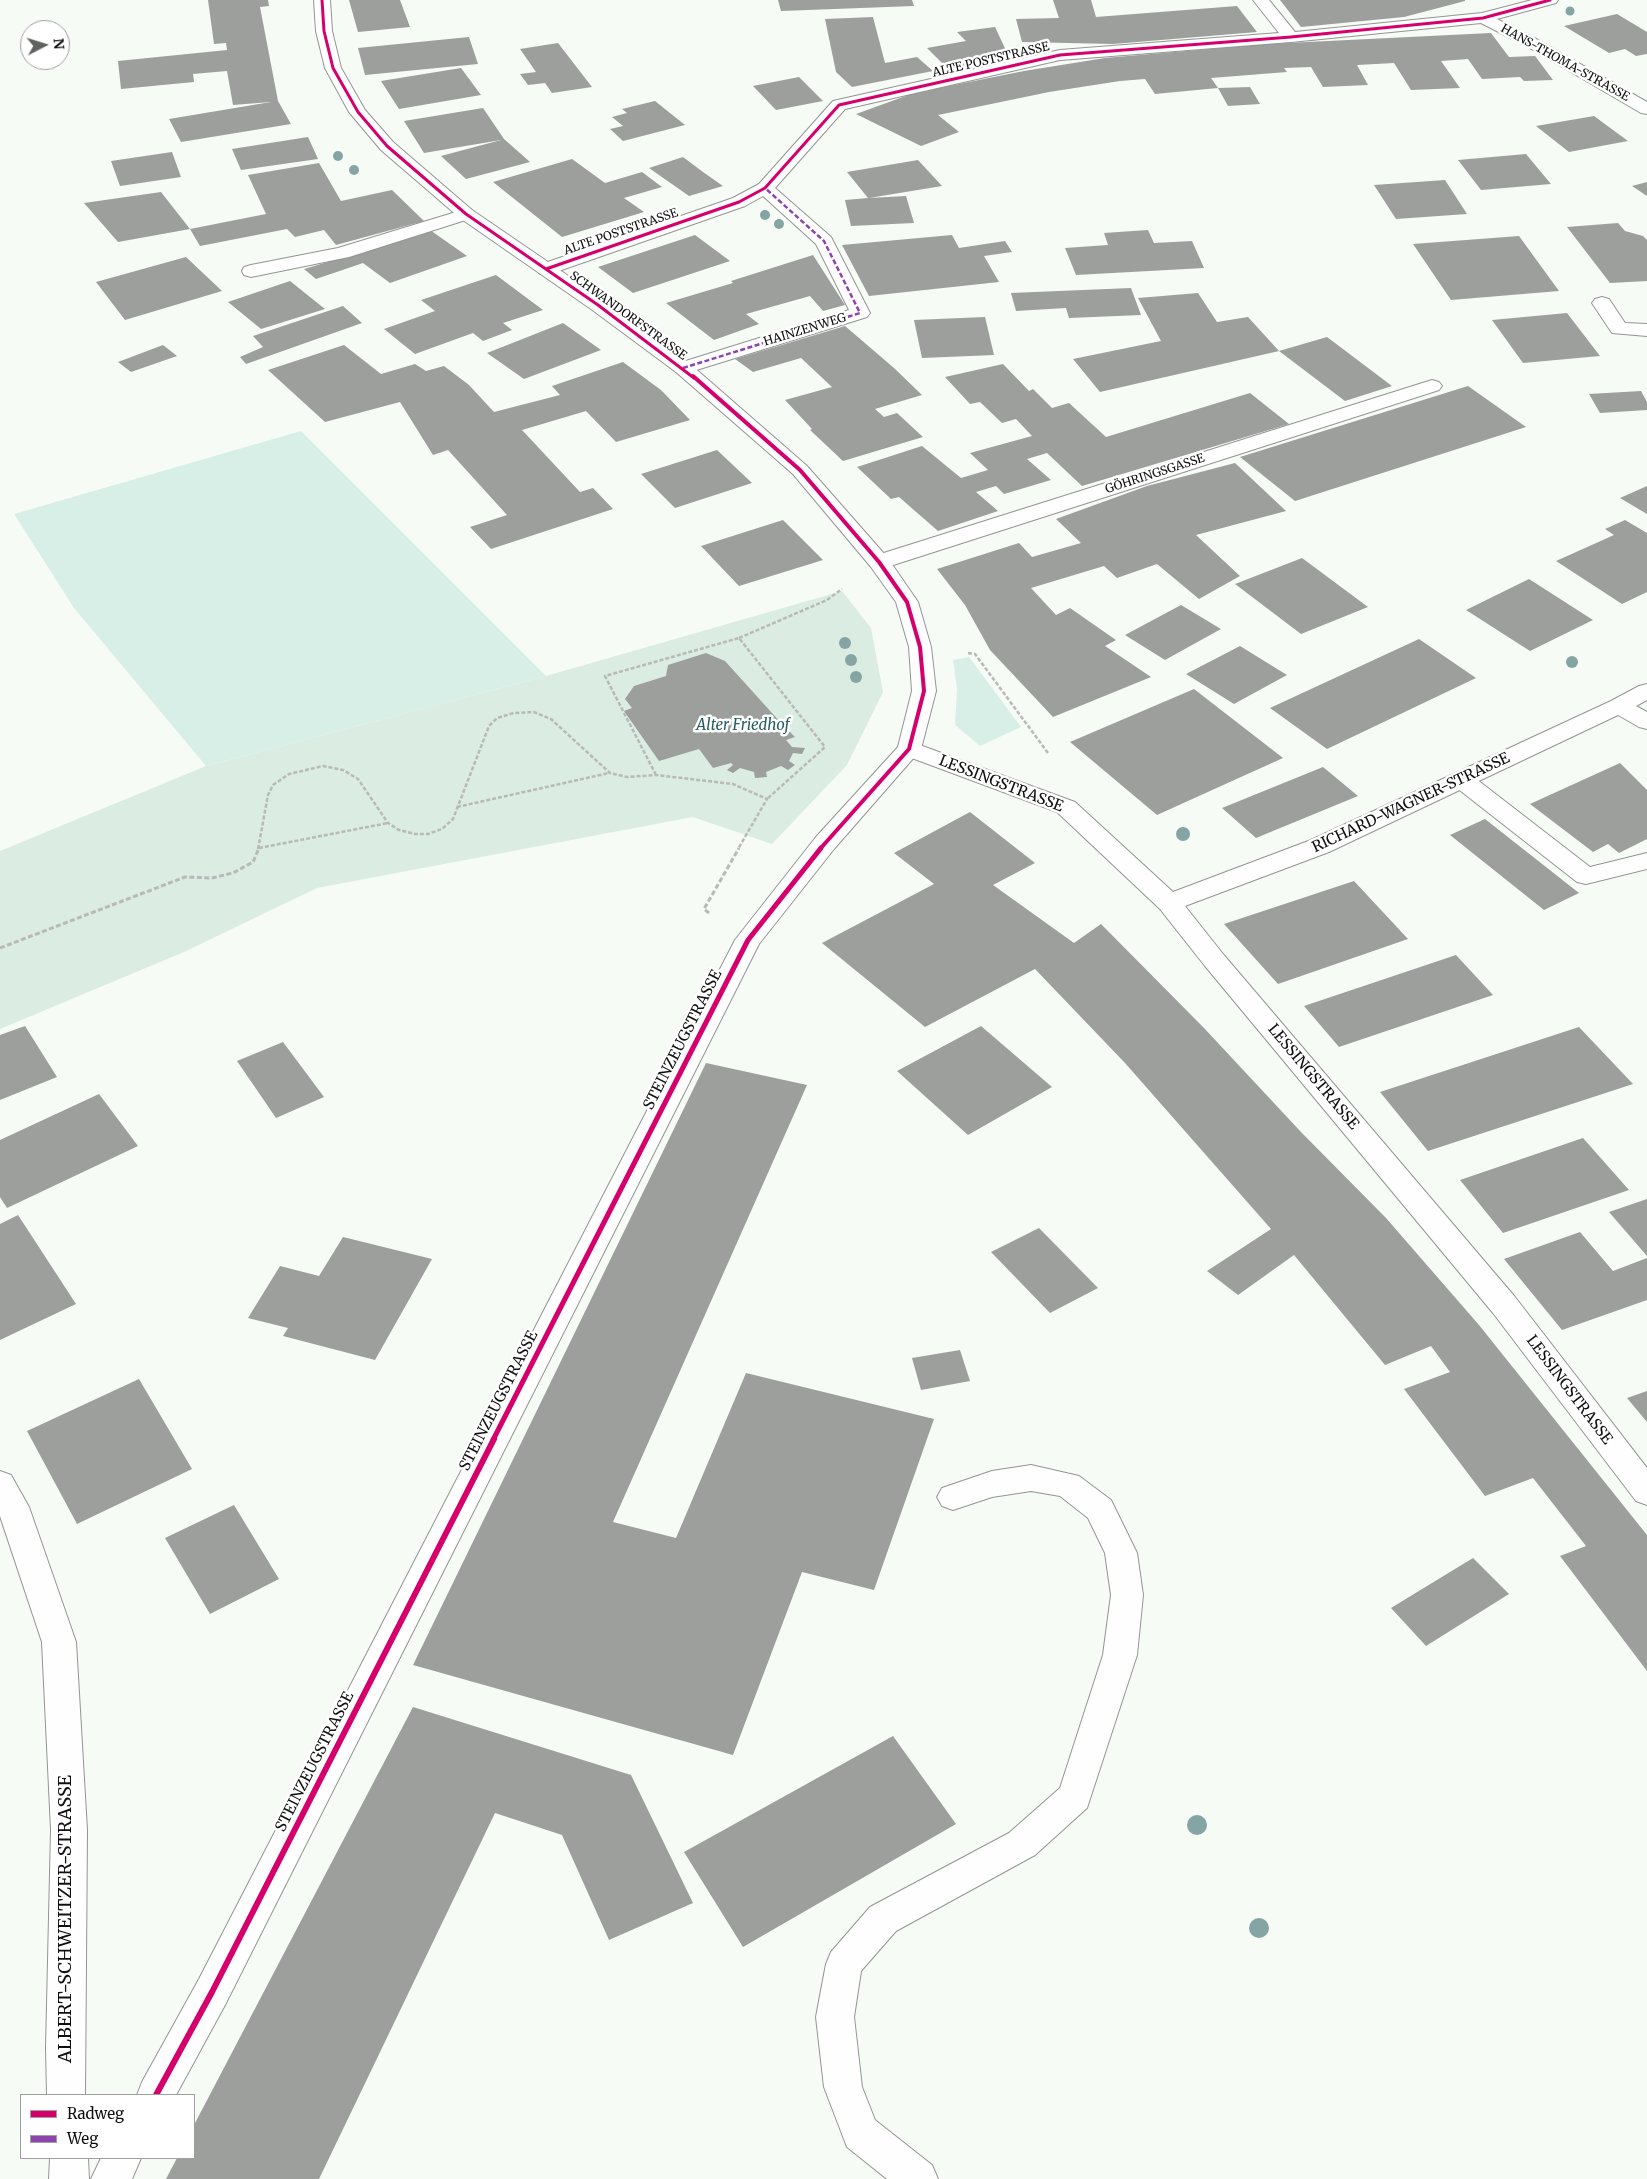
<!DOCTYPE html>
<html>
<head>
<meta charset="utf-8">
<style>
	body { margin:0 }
	#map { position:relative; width:1647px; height:2179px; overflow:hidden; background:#f6fbf6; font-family:Merriweather,serif }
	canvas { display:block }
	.legend { position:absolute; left:20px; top:2094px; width:175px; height:65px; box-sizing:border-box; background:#fff; border:1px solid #9f9f9f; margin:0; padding:6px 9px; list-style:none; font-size:15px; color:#0f0f0f }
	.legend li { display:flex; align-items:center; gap:10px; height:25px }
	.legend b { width:25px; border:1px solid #9f9f9f }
	.north { position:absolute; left:20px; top:20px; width:50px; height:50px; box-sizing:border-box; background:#fff; border:1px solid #9f9f9f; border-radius:50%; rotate:85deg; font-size:14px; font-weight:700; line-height:20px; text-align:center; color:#0f0f0f }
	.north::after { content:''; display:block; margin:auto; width:18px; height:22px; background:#606260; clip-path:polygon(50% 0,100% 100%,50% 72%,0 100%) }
</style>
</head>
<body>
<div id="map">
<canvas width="1647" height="2179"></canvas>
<ul class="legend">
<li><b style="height:6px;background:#d6006c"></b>Radweg</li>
<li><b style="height:6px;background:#8e44ad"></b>Weg</li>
</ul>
<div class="north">N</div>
</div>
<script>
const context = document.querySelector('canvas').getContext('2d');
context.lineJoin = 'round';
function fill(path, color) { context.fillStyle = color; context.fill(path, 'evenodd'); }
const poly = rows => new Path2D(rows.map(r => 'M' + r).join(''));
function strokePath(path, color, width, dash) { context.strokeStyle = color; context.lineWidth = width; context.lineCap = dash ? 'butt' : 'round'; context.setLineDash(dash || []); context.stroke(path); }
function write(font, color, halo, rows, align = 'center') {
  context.font = font + ' Merriweather,serif'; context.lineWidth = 5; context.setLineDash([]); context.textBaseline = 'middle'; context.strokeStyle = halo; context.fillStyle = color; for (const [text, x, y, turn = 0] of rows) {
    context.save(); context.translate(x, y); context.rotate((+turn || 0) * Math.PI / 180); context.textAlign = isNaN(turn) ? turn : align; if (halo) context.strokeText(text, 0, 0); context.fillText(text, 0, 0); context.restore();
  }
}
const green = poly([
	[301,431,546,676,206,766,74,608,14,514],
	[969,657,1021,727,980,746,955,725,957,689,953,660]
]);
const cemetery = poly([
	[842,591,871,628,883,692,847,765,772,844,693,817,317,888,184,952,0,1029,0,851,206,766,546,676]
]);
const building = poly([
	[208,0,268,0,269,6,260,7,278,101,291,124,181,142,169,119,271,102,233,105,227,71,193,74,194,82,121,89,118,61,227,50,226,43,214,44],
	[349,0,400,0,410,27,358,32],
	[778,0,912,0,914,6,781,11],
	[1053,0,1091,0,1096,17,1237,6,1257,32,1113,44,1022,42,1016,19,1059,18],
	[1280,0,1465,0,1465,1,1404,17,1301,27],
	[1617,14,1647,32,1647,54,1636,56,1625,49,1609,53,1564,26],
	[873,17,885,63,917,57,933,71,852,87,836,72,825,19],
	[995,27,1010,59,951,72,927,48,966,41,957,32],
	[1491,33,1509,57,1535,56,1553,80,1524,81,1520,77,1482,79,1468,59,1441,61,1460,88,1411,90,1394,63,1357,65,1368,85,1323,87,1311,67,1284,68,1287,72,1211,78,1218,88,1155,94,1145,79,1120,81,1049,92,938,115,959,132,921,146,856,114,914,93,1024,71,1105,58,1267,44],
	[469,37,478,64,365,75,358,48],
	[558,43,592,87,552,93,545,83,528,85,520,74,536,72,520,49],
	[461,68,481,95,399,109,381,81],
	[799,77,823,101,776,110,753,86],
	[1250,87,1260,104,1228,106,1218,88],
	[655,101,685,125,623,141,610,129,623,126,612,117,627,113,622,109],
	[483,108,504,139,530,162,466,179,441,156,501,140,424,153,404,121],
	[1594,116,1628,141,1569,152,1536,126],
	[308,137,318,159,241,170,232,149],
	[172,152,181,177,120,186,111,161],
	[1526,154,1551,184,1481,190,1458,160],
	[683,157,703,172,723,186,689,196,649,168],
	[572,159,605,183,642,172,662,187,624,198,644,212,562,237,493,182],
	[918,160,942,186,869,198,906,196,914,223,851,226,845,200,868,198,847,172],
	[319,163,341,201,392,190,424,221,336,245,324,230,295,237,287,229,200,246,190,229,266,214,248,175],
	[1445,180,1467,214,1396,219,1374,185],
	[1647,182,1647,196,1632,186],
	[161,192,190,229,118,242,84,203],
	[1618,223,1625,231,1643,236,1647,240,1647,281,1610,283,1567,227],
	[430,230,467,256,390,283,363,263,316,279,304,269,351,255,354,256],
	[1148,230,1154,243,1192,241,1204,268,1076,275,1065,248,1108,245,1104,233],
	[695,235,730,261,633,293,598,267],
	[952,235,959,248,1005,241,1012,252,984,256,999,282,869,296,842,245],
	[1519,236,1559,291,1451,300,1413,244],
	[813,255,845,305,823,311,810,296,746,314,759,324,714,340,666,303,733,283,731,281],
	[186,257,222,291,125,320,96,282],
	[496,275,543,310,503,323,512,330,483,341,473,333,415,354,384,329,435,311,421,300],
	[290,281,325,309,261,329,228,302],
	[1131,288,1141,315,1069,318,1066,308,1016,311,1011,293],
	[1198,293,1217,322,1248,317,1279,351,1100,392,1073,359,1161,341,1138,298],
	[343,306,362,323,246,364,240,357,263,347,253,336],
	[1567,313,1600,356,1523,363,1492,320],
	[985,317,994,355,922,358,914,320],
	[563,323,601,350,524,379,487,353],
	[845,326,894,368,922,395,875,409,884,417,897,413,923,437,843,461,810,430,812,429,785,400,832,387,801,358,753,372,735,359],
	[1327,337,1392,386,1345,401,1279,351],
	[163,345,177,356,131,372,118,362],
	[344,345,381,374,415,364,426,371,444,366,469,385,494,412,560,395,552,386,623,362,661,390,690,420,616,442,586,411,522,430,580,492,593,488,613,509,491,549,470,527,507,515,448,450,433,455,400,402,325,422,268,370],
	[1003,364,1029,391,1033,389,1052,408,1069,403,1106,437,1250,393,1289,424,1082,486,1047,453,1027,459,1051,480,1004,494,996,486,976,492,998,511,938,531,899,497,891,499,857,467,922,446,961,478,988,470,970,453,1032,436,1016,419,1002,423,980,402,970,404,945,377],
	[1468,386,1526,427,1295,501,1240,457],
	[1641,391,1647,402,1647,410,1600,413,1589,394],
	[717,450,752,483,675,508,641,474],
	[1235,463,1286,511,1196,535,1240,576,1199,599,1157,564,1117,578,1104,566,1031,588,1056,615,1070,608,1116,640,1105,646,1151,677,1053,717,990,650,965,605,937,569,1019,543,1032,557,1081,543,1056,519,1147,486],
	[1647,486,1647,514,1620,498],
	[783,520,823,560,739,586,701,546],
	[1625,520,1647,533,1647,592,1622,604,1556,561,1614,535,1605,529],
	[1302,558,1368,607,1301,634,1235,584],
	[1529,579,1593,620,1530,651,1466,610],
	[1181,605,1221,629,1165,660,1125,635],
	[1419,639,1476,678,1327,749,1270,708],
	[1240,646,1287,675,1234,704,1186,674],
	[706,653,725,661,781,723,774,725,783,735,790,732,795,737,786,740,792,747,805,748,802,754,793,753,789,761,795,765,788,770,781,766,766,772,767,777,755,778,754,772,740,768,733,773,727,770,733,765,731,763,713,768,699,749,659,761,624,711,632,708,625,699,634,686,666,676,668,665],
	[1194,689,1283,758,1157,815,1070,742],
	[1620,763,1647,790,1647,839,1619,853,1608,844,1593,852,1530,804],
	[1323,767,1358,796,1256,838,1222,808],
	[970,812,1035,863,993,885,1074,943,1101,924,1204,1028,1301,1132,1386,1218,1479,1325,1647,1535,1647,1671,1560,1556,1586,1546,1533,1478,1485,1496,1404,1389,1450,1372,1431,1346,1385,1365,1294,1255,1238,1295,1207,1271,1271,1229,1125,1063,1035,969,925,1027,822,943,934,884,894,853],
	[1485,819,1579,893,1544,910,1450,835],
	[1354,881,1408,939,1278,984,1224,924],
	[1456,955,1493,995,1339,1047,1304,1006],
	[25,1026,57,1077,0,1100,0,1035],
	[981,1026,1052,1087,968,1135,897,1071],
	[1579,1027,1633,1084,1428,1151,1380,1092],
	[283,1042,324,1097,276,1118,237,1061],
	[706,1063,807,1085,613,1522,676,1538,746,1373,934,1419,874,1590,802,1572,733,1755,413,1665],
	[99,1094,138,1146,7,1208,0,1197,0,1140],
	[1583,1138,1629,1190,1503,1233,1460,1180],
	[1647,1199,1647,1256,1609,1212],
	[18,1215,76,1304,0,1340,0,1224],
	[1039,1228,1098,1288,1050,1313,991,1252],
	[1580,1232,1613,1271,1647,1258,1647,1300,1562,1330,1504,1259],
	[343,1237,432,1259,375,1360,283,1336,288,1328,248,1318,280,1266,319,1276],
	[960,1350,970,1381,921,1390,912,1358],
	[139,1379,192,1469,77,1524,27,1431],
	[1647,1391,1647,1422,1627,1398],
	[234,1505,279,1579,210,1614,165,1538],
	[1473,1558,1509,1594,1426,1646,1391,1608],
	[413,1707,631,1775,693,1903,609,1940,562,1835,495,1813,319,2179,166,2179,177,2158,194,2158,194,2125],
	[893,1736,956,1824,743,1947,684,1852]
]);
const pathFar1 = poly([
	[739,638,827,600,842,589],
	[968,653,975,654,1048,753],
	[656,775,605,676,739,638,825,747,767,799],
	[457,807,609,773],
	[259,848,388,823],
	[258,849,268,795,273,785,289,774,323,766,343,770,358,779,388,823,399,830,415,834,428,834,442,829,453,819,489,726,497,718,514,713,534,712,551,719,610,773,627,777,656,775,733,784,767,799,738,849]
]);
const path = poly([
	[709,913,704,909,739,848],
	[0,948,185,877,212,878,233,873,253,862,259,848]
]);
const service = poly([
	[466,209,472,210,475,214,472,218,349,257,251,277,244,275,242,271,244,267,251,265,338,248,466,209],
	[1602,297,1609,299,1625,323,1647,324,1647,336,1612,333,1592,303,1595,299,1602,297],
	[1462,772,1471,775,1590,867,1647,853,1647,869,1586,884,1577,882,1453,785,1450,780,1453,775,1462,772],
	[1031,1465,1079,1476,1111,1500,1137,1553,1143,1595,1137,1655,1087,1808,1035,1855,896,1931,861,1971,854,2017,862,2087,875,2120,932,2165,938,2179,887,2179,847,2147,824,2087,816,2017,826,1964,831,1952,870,1907,1009,1833,1060,1788,1103,1655,1111,1595,1105,1553,1088,1518,1060,1496,1031,1491,992,1497,953,1510,942,1506,937,1497,942,1488,992,1471,1031,1465]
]);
const minor = poly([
	[1253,0,1269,0,1295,32,1482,13,1532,0,1558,0,1556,3,1497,19,1540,41,1647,102,1647,114,1641,113,1528,47,1481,23,1291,42,1060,60,845,109,775,188,831,237,870,313,867,317,690,372,683,374,676,372,673,368,676,364,849,310,816,244,763,196,745,206,553,273,546,275,539,273,537,269,539,265,733,198,759,184,833,101,1060,50,1279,33,1253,0],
	[1432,380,1439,382,1442,386,1439,390,887,567,879,569,871,567,868,562,871,557,1432,380],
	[1647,684,1647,700,1636,706,1647,712,1647,729,1639,727,1618,715,1329,852,1185,906,1223,954,1515,1297,1647,1468,1647,1505,1636,1501,1493,1313,1205,966,1160,909,1057,812,901,754,897,749,901,744,909,742,917,744,1075,802,1173,892,1311,840,1611,701,1639,686,1647,684],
	[0,1471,11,1475,29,1507,76,1642,87,1830,85,2095,47,2095,46,2048,51,1830,42,1642,0,1516,0,1471],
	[50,2158,88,2158,89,2179,49,2179,50,2158]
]);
const tertiary = poly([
	[314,0,330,0,332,31,341,68,365,110,393,142,472,210,605,301,690,364,807,466,887,557,918,602,931,647,936,691,921,749,917,754,834,849,759,944,225,2005,176,2095,137,2095,142,2082,199,1979,735,940,816,837,898,747,912,691,909,647,896,602,871,567,793,474,676,372,591,309,460,218,381,150,349,112,325,68,316,31,314,0],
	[101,2158,141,2158,132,2179,91,2179,101,2158]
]);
const quiet = poly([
	[683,368,860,313,824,241,765,188]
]);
const cyclewayFar3 = poly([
	[322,0,324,31,333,68,358,112,387,146,466,214,598,305,694,378],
	[546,269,739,202,765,188,839,105,1060,55,1291,37,1483,18,1550,0]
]);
const cyclewayFar2 = poly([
	[693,376,800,470,879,562,907,602,920,647,924,691,909,749,820,849]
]);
const cyclewayFar1 = poly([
	[493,1440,748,940,821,848]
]);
const cycleway = poly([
	[156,2095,212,1992,494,1439]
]);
const trees = [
	[1570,11,4.5],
	[338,156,5],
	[354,170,5],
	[765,215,5],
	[779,224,5],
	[845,643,6],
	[851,660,6],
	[1572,662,6],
	[856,677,6],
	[1183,834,7],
	[1197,1825,10],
	[1259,1928,10]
];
const farStreetnames = [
	["ALTE POSTSTRASSE",991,60,-13],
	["HANS-THOMA-STRASSE",1565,63,29],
	["ALTE POSTSTRASSE",621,232,-19],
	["SCHWANDORFSTRASSE",628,316,36],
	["HAINZENWEG",805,330,-17],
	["GÖHRINGSGASSE",1155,474,-18]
];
const parkNames = [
	["Alter Friedhof",743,726]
];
const streetNames = [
	["LESSINGSTRASSE",1001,784,21],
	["RICHARD-WAGNER-STRASSE",1411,803,-25],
	["STEINZEUGSTRASSE",683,1040,-63],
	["LESSINGSTRASSE",1313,1077,50],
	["LESSINGSTRASSE",1569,1390,53],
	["STEINZEUGSTRASSE",499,1401,-63],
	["STEINZEUGSTRASSE",315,1762,-63]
];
const nearStreetnames = [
	["ALBERT-SCHWEITZER-STRASSE",66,1919,-90]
];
fill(green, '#d8efe7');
fill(cemetery, '#dbece3');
fill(building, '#9c9f9b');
strokePath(service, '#939593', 2);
strokePath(minor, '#939593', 2);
strokePath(tertiary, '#939593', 2);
strokePath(pathFar1, '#b8b9b8', 2.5, [4, 2]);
strokePath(path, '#b8b9b8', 3, [5, 2.5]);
fill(service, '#fefefe');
fill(minor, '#fefefe');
fill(tertiary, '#fefefe');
strokePath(quiet, '#8e44ad', 2.5, [5, 2.5]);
strokePath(cyclewayFar3, '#d6006c', 3);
strokePath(cyclewayFar2, '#d6006c', 4);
strokePath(cyclewayFar1, '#d6006c', 5);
strokePath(cycleway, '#d6006c', 6);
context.fillStyle = '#84a5a4';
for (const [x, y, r] of trees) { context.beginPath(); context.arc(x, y, r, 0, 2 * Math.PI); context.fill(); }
write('12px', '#0f0f0f', '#fff', farStreetnames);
write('italic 15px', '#265e61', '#fff', parkNames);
write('15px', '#0f0f0f', '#fff', streetNames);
write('18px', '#0f0f0f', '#fff', nearStreetnames);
</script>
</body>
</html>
